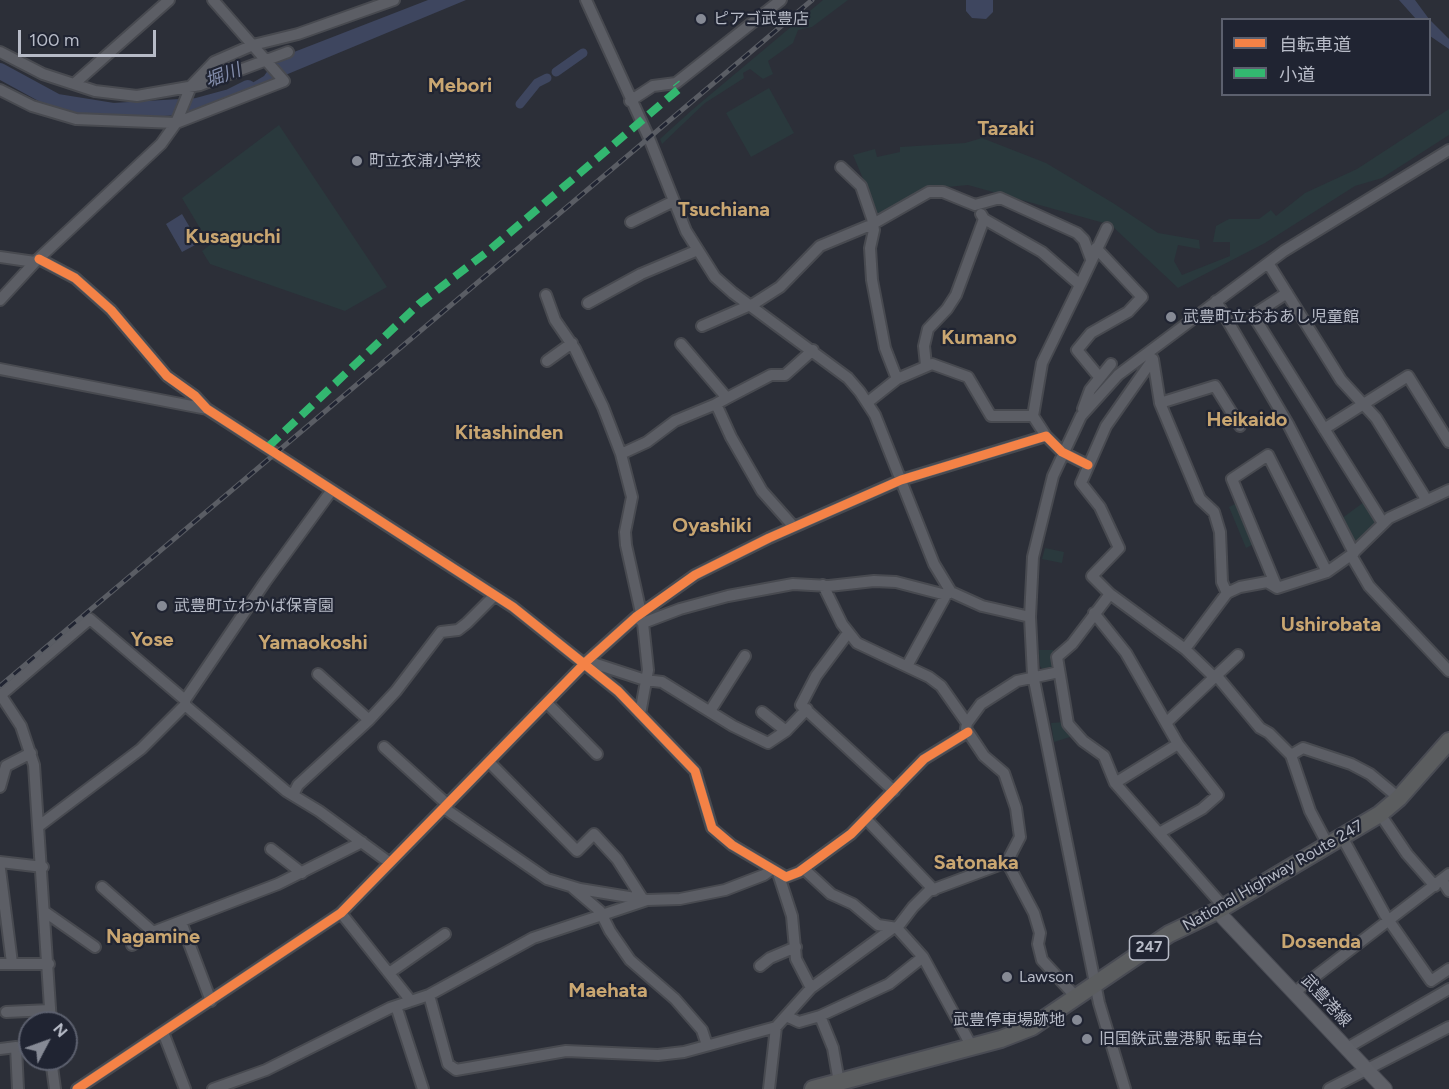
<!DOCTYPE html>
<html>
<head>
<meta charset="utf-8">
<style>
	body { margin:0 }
	#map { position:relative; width:1449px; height:1089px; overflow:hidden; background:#2c2f38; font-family:Figtree,"Noto Sans JP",sans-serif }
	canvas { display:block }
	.legend { position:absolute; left:1221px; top:18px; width:210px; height:78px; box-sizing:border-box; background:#202432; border:2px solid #5c606e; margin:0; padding:8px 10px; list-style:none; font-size:18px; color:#b7bbc7 }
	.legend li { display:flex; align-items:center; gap:12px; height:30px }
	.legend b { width:30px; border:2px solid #5c606e }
	.north { position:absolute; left:18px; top:1011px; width:60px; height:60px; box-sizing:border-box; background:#202432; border:2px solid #5c606e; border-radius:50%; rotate:49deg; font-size:16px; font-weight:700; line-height:24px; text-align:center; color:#b7bbc7 }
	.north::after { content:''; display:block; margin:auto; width:21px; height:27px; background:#868a95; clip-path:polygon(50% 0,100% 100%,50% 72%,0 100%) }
	.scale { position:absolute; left:18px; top:30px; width:138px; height:27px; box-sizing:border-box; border:3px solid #b7bbc7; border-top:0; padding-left:8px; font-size:18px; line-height:21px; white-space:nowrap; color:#b7bbc7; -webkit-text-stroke:4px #202432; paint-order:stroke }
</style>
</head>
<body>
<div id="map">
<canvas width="1449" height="1089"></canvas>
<ul class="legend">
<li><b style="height:8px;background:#f48246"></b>自転車道</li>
<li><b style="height:8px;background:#33b770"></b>小道</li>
</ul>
<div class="north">N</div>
<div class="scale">100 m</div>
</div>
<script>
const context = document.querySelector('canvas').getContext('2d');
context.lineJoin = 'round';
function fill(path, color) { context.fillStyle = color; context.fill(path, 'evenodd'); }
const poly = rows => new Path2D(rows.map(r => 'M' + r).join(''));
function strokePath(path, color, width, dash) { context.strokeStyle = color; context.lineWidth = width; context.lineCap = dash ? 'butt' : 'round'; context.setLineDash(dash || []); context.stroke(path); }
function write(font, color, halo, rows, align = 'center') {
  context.font = font + ' Figtree,"Noto Sans JP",sans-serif'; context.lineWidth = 4.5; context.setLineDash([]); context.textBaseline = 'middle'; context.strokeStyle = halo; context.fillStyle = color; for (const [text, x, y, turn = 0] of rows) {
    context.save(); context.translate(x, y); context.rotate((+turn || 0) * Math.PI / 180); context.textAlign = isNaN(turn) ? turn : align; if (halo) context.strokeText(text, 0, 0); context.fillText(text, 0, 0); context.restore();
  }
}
const green = poly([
	[823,0,848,0,812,27,798,30,793,43,768,61,773,74,763,79,750,69,743,73,744,78,705,103,662,144,660,139,692,110],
	[769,88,794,133,751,157,726,113],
	[1449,109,1449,135,1382,178,1355,186,1265,243,1178,288,1111,225,968,185,926,189,878,214,853,155,875,149,877,157,900,152,900,147,965,143,982,138,1046,163,1113,203,1158,233,1199,240,1200,249,1178,245,1174,261,1182,275,1230,256,1230,242,1213,242,1216,226,1229,219,1259,219,1271,210,1276,216,1305,193,1357,169],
	[279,125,387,287,345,311,210,264,202,251,210,245,182,198],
	[1364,502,1375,519,1374,524,1353,544,1341,519],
	[1237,503,1254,544,1246,548,1229,507],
	[1045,548,1064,552,1062,563,1042,559],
	[1039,650,1053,650,1054,663,1051,668,1042,669,1040,666],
	[1064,722,1073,736,1054,742,1051,723]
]);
const water = poly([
	[428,0,466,0,218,103,264,76,276,59],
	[966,0,993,0,993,12,986,19,972,18,966,11],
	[1399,0,1415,0,1429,19,1416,19],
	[1430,20,1449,39,1449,49,1430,36],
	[182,214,199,243,182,252,166,224]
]);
const canal = poly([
	[556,72,583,53],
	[520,104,537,83,547,78]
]);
const river = poly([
	[0,71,57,102,113,111,197,106,230,97,248,88]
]);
const minor = poly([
	[586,0,649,138,686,231,715,277,733,293,848,378,860,392,875,415,934,564,951,592,982,606,1030,617],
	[0,52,43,74,95,91,137,96,200,85,288,52],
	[74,84,169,0],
	[0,90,32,106,76,119,176,123,284,81,213,0],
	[630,101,653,86,676,83,781,0],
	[841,167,861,186,872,218,874,230,870,248,872,280,885,348,897,379],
	[984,219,1042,252,1080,285,1042,363,1033,416,1046,436],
	[631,222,674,201],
	[1096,248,1142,297,1128,312,1091,333,1077,350,1100,378],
	[0,257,35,262],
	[39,259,75,278,111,310,167,376,195,396,207,409,513,607,618,691,695,771,712,828,732,845,786,877,799,872,851,834,924,759,968,732],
	[1268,263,1341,380,1376,418,1426,499],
	[1080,285,1107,228],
	[1287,293,1253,315,1383,523],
	[546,295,555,320,575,349,603,407,621,454,632,497,625,532,626,545,641,613],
	[0,300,35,262,161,144,176,123,191,86,214,62,253,45,298,34,394,0],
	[1216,301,1288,424,1354,553],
	[588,303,641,274,698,250],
	[702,326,755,303,780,287,820,246,873,224,929,192,943,192,975,205,1000,198,1077,233,1084,240,1091,259],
	[681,344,727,398,716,404,731,437,762,491,794,527],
	[547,361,572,343],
	[926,365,924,346,928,329,947,309,956,295,984,219,981,214],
	[0,369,207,409],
	[727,398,771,375,785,375,813,350],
	[868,402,897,379,932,364,968,377,991,416,1033,416],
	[1160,403,1215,386,1240,426],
	[1083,409,1090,390,1111,364],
	[1324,429,1408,376,1449,442],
	[621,454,647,442,675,421,716,404],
	[1351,555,1369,586,1449,671],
	[823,585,842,624,857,643,929,677,941,686,967,723],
	[1277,588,1232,479,1268,455,1327,572],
	[1110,594,1072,644,1057,657,1068,724,1083,741,1104,756,1115,783,1223,906],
	[1094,613,1126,653,1178,744,1218,795,1202,809,1159,833],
	[639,619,643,623,648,670,640,714],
	[643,623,680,609,728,596,793,584,829,586,874,581,896,582,946,595,951,592],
	[848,633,816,676,801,705,894,791],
	[1185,649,1227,593,1240,587,1267,582,1277,588,1327,572,1351,555,1389,518,1449,490],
	[587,661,645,680,662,682,733,726,768,743,786,731,807,709],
	[907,666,946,595],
	[318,674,369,720],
	[1216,675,1260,728,1269,733,1291,755,1310,811,1328,845],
	[1214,677,1185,649,1110,594,1092,576,1119,548,1100,507,1081,483,1106,426,1153,359,1160,403,1200,499,1214,512,1220,532,1222,582,1227,593],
	[0,694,21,726,34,765,51,1023],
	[1,695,90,619,185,700],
	[547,703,597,754],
	[185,705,286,791,319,811,390,863],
	[710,711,745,656],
	[762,712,786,731],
	[1167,722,1238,655],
	[384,747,448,805],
	[1291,755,1303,748,1351,764,1370,774,1399,798],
	[489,762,577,851,594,834,617,859,642,898],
	[1115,783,1178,744],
	[0,787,6,766,31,753],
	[293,795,298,785,369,720,396,691,441,632,458,630,467,623,494,596],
	[444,808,547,879,580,889,647,900,680,899,725,890,764,875,772,869],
	[1380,814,1407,854,1435,886],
	[867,820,934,890],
	[39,826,141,749,185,705,185,700,265,582,332,490],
	[1342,837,1385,915,1431,981,1449,969],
	[271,849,302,873],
	[0,862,43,867],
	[1007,862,1034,913,1040,933,1038,944,1042,960,1077,998],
	[0,869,12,963],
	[804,869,831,894,853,904,878,925,897,928,913,907,929,891,1007,862,1020,837,1016,808,1004,773,984,756,966,729,967,723,981,704,1017,681,1059,672],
	[778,873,792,916,796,959,811,988],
	[1442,880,1449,891],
	[102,887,153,932],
	[573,888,600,911,610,931,630,960,675,999,702,1030,707,1045],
	[45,912,95,947],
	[341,913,411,1001],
	[181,922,211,1001],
	[897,928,923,957,972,1047],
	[132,945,153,932,278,884,362,842],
	[0,964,49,964],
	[760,966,770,958,796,947],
	[389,973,445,934],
	[1295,992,1449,874],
	[429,995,448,1064,456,1070,566,1051,658,1055,684,1052,776,1027,811,988,893,928],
	[396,1006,423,1089],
	[6,1012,50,1010],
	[786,1016,799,1022,820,1016,889,984,923,957],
	[820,1016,833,1048,839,1082],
	[163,1032,185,1089],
	[1347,1048,1449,989],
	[0,1049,16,1047,18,1089],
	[51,1059,55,1089],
	[77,1089,341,913,587,661,636,617,695,575,769,538,901,480,1046,436,1062,452,1088,465],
	[213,1089,266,1070,390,1008,429,995,533,938,647,900],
	[769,1089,776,1027],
	[1125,1089,1099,1003,1033,675,1030,617,1033,557,1053,476,1081,416,1118,375,1284,251,1449,150],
	[1329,1089,1449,1027]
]);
const major = poly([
	[1217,911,1385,1089]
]);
const highway = poly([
	[813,1089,1001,1039,1032,1027,1169,934,1217,911,1380,814,1399,798,1449,741]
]);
const rail = poly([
	[0,686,812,0]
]);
const quiet = poly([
	[268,447,419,304,487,252,680,88,676,83]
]);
const cycleway = poly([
	[39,259,75,278,111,310,167,376,195,396,207,409,513,607,618,691,695,771,712,828,732,845,786,877,799,872,851,834,924,759,968,732],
	[77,1089,341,913,587,661,636,617,695,575,769,538,901,480,1046,436,1062,452,1088,465]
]);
const markers = [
	[701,19,6,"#868a95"],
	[357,161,6,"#868a95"],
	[1171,317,6,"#868a95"],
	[162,606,6,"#868a95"],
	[1007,977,6,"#868a95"],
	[1077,1020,6,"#868a95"],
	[1087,1039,6,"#868a95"]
];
const shields = [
	[1149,948,39]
];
const shieldNames = [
	["247",1149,948]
];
const poiNames = [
	["ピアゴ武豊店",713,19],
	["町立衣浦小学校",369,161],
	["武豊町立おおあし児童館",1183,317],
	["武豊町立わかば保育園",174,606],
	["Lawson",1019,977],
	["武豊停車場跡地",1065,1020,"right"],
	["旧国鉄武豊港駅 転車台",1099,1039]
];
const streetNames = [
	["National Highway Route 247",1273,876,-30],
	["武豊港線",1326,1001,47]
];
const waterNames = [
	["堀川",223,76,-21]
];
const quarterNames = [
	["Mebori",460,86],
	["Tazaki",1006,129],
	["Tsuchiana",724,210],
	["Kusaguchi",233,237],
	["Kumano",979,338],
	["Heikaido",1247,420],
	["Kitashinden",509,433],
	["Oyashiki",712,526],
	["Ushirobata",1331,625],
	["Yose",152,640],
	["Yamaokoshi",313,643],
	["Satonaka",976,863],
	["Nagamine",153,937],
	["Dosenda",1321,942],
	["Maehata",608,991]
];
fill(green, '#2a393d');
fill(water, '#3e465f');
strokePath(canal, '#3e465f', 9);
strokePath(river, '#3e465f', 16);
strokePath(minor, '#484a50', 14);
strokePath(major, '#4a4c54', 16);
strokePath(highway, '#494b53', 20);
strokePath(minor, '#5c5e65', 10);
strokePath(major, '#5e6067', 14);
strokePath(highway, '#5b5d5f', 16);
strokePath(rail, '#5a5d64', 5);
strokePath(rail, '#202432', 3, [9]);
strokePath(quiet, '#33b770', 8, [15, 8]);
strokePath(cycleway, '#f48246', 9);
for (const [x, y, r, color] of markers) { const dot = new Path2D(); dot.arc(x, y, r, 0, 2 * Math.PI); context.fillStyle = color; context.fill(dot); strokePath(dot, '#202432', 2); }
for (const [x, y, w] of shields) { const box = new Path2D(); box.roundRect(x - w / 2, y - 12, w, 24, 4.5); context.fillStyle = '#202432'; context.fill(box); strokePath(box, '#b7bbc7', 1.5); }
write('bold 15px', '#b7bbc7', null, shieldNames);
write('16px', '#b7bbc7', '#202432', poiNames, 'left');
write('16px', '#b7bbc7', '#202432', streetNames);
write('italic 18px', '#838dab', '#202432', waterNames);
write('bold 20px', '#c9a671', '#202432', quarterNames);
</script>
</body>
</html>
